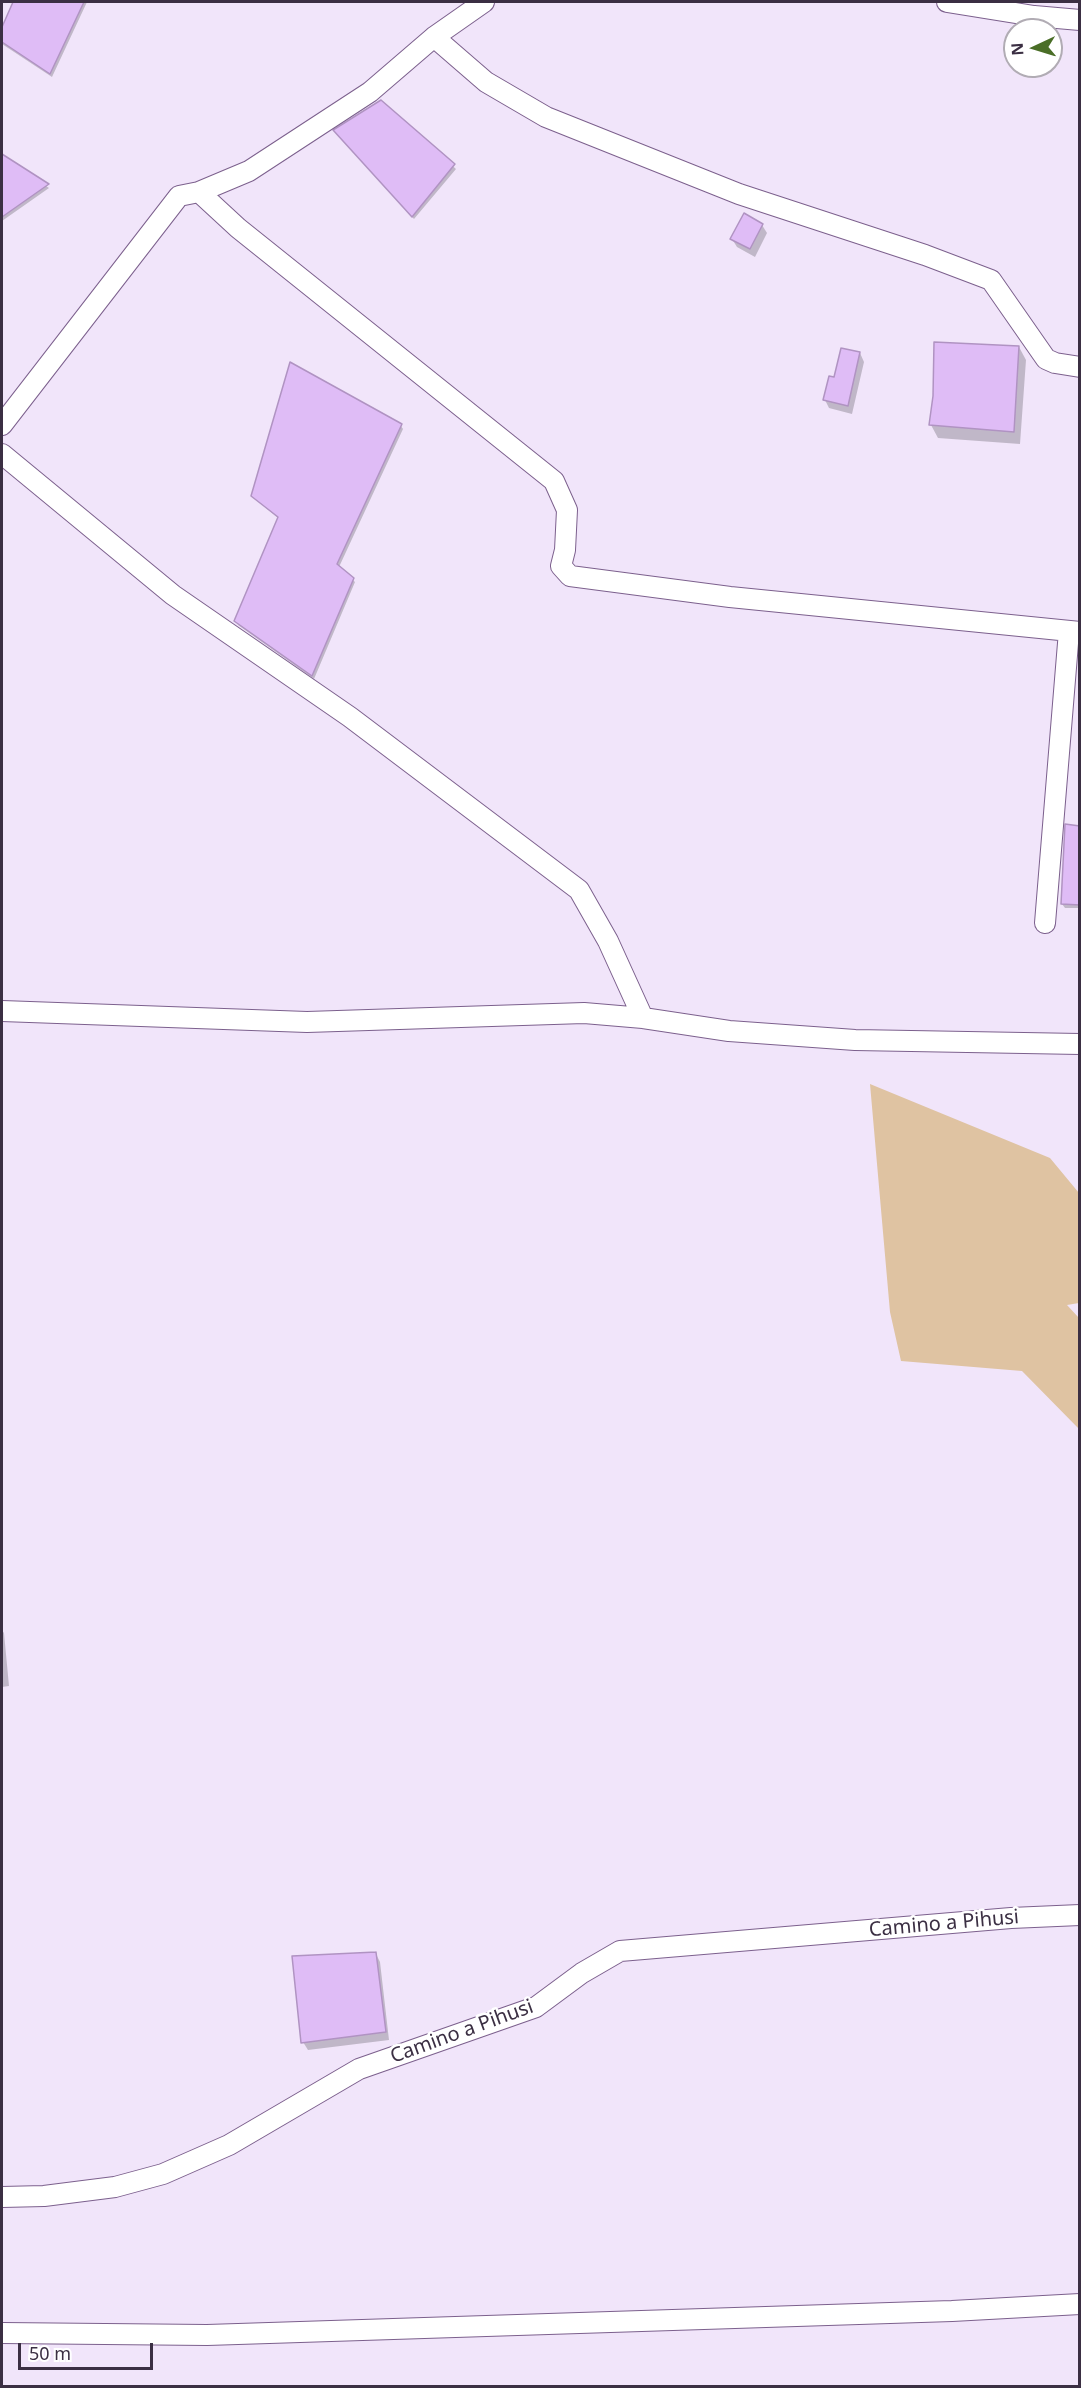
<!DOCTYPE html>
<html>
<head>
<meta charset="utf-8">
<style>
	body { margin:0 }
	#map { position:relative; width:1081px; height:2388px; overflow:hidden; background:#f1e5fa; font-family:"Noto Sans",sans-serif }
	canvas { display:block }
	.frame { position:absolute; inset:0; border:3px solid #3b2f43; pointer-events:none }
	.north { position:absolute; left:1003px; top:18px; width:60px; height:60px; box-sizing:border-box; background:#fff; border:2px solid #b1acb4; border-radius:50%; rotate:266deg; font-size:16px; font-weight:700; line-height:24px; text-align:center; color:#3b2f43 }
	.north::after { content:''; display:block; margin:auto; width:21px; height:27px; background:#4a6e27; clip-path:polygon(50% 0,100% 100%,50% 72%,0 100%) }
	.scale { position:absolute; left:18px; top:2343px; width:135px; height:27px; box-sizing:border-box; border:3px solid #3b2f43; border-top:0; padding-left:8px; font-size:18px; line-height:21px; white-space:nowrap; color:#3b2f43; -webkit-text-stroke:4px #fff; paint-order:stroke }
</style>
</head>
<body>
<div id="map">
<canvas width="1081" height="2388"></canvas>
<div class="frame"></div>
<div class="north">N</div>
<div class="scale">50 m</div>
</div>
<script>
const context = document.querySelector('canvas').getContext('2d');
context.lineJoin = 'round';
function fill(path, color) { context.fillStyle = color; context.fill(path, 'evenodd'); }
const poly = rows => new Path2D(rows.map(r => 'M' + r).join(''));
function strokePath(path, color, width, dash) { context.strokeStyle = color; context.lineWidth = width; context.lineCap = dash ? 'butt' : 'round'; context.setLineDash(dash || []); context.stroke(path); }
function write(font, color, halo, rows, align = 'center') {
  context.font = font + ' "Noto Sans",sans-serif'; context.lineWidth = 5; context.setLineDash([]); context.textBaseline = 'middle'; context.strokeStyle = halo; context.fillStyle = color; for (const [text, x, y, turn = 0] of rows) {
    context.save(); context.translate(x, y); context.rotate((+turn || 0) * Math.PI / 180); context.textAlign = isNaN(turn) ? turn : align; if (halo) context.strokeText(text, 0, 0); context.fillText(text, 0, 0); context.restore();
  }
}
const green = poly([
	[870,1084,1050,1158,1079,1193,1079,1303,1067,1305,1079,1318,1079,1429,1022,1371,901,1361,890,1312]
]);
const shadow = poly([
	[15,2,87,2,52,77,2,44,2,30],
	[381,102,456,169,414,219,337,134],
	[2,156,49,188,2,221],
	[762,225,767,233,755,257,737,247,732,239],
	[1019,347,1026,360,1020,444,938,438,931,425],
	[860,353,864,362,852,414,829,408,825,400,835,379],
	[401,426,403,429,339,567,355,582,314,679,238,625,236,621,279,519,252,496],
	[1080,828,1080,908,1065,908,1062,904],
	[2,1630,4,1633,9,1686,2,1687],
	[376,1954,380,1962,389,2040,308,2050,303,2042]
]);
const building = poly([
	[13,2,84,2,50,74,2,42,2,27,13,2],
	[381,100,455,164,412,217,333,130,381,100],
	[2,154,49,184,2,217,2,154],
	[744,213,763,224,750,249,730,239,744,213],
	[934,342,1019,346,1014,432,929,425,933,396,934,342],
	[841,348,860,352,848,406,823,400,829,376,834,377,841,348],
	[290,362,402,424,337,564,354,578,312,676,234,621,278,517,251,496,290,362],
	[1065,824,1080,826,1080,905,1061,904,1065,824],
	[376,1952,386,2032,301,2043,292,1956,376,1952]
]);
const minor = poly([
	[947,2,1034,16,1080,20],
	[434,37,486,82,546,117,739,194,925,255,991,280,1046,359,1055,363,1080,367],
	[199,192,238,228,554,481,567,510,565,550,561,566,570,576,730,597,1080,632],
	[2,425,179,196,199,192,249,171,370,92,434,37,484,2],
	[2,454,173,595,350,717,579,890,608,941,643,1018],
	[1045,923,1069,631],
	[2,1011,307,1022,584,1013,643,1018,729,1031,855,1040,1080,1044],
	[2,2197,44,2196,115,2187,163,2174,229,2145,359,2069,536,2007,582,1973,620,1951,1011,1918,1080,1915],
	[2,2333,207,2335,952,2311,1080,2304]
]);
const streetNames = [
	["Camino a Pihusi",944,1924,-5],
	["Camino a Pihusi",462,2032,-20]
];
fill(green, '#dfc3a2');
fill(shadow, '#0003');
fill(building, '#dfbcf6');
strokePath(building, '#b093c2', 1.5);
strokePath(minor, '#7c608d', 22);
strokePath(minor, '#fff', 20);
write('20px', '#3b2f43', '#fff', streetNames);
</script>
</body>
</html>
